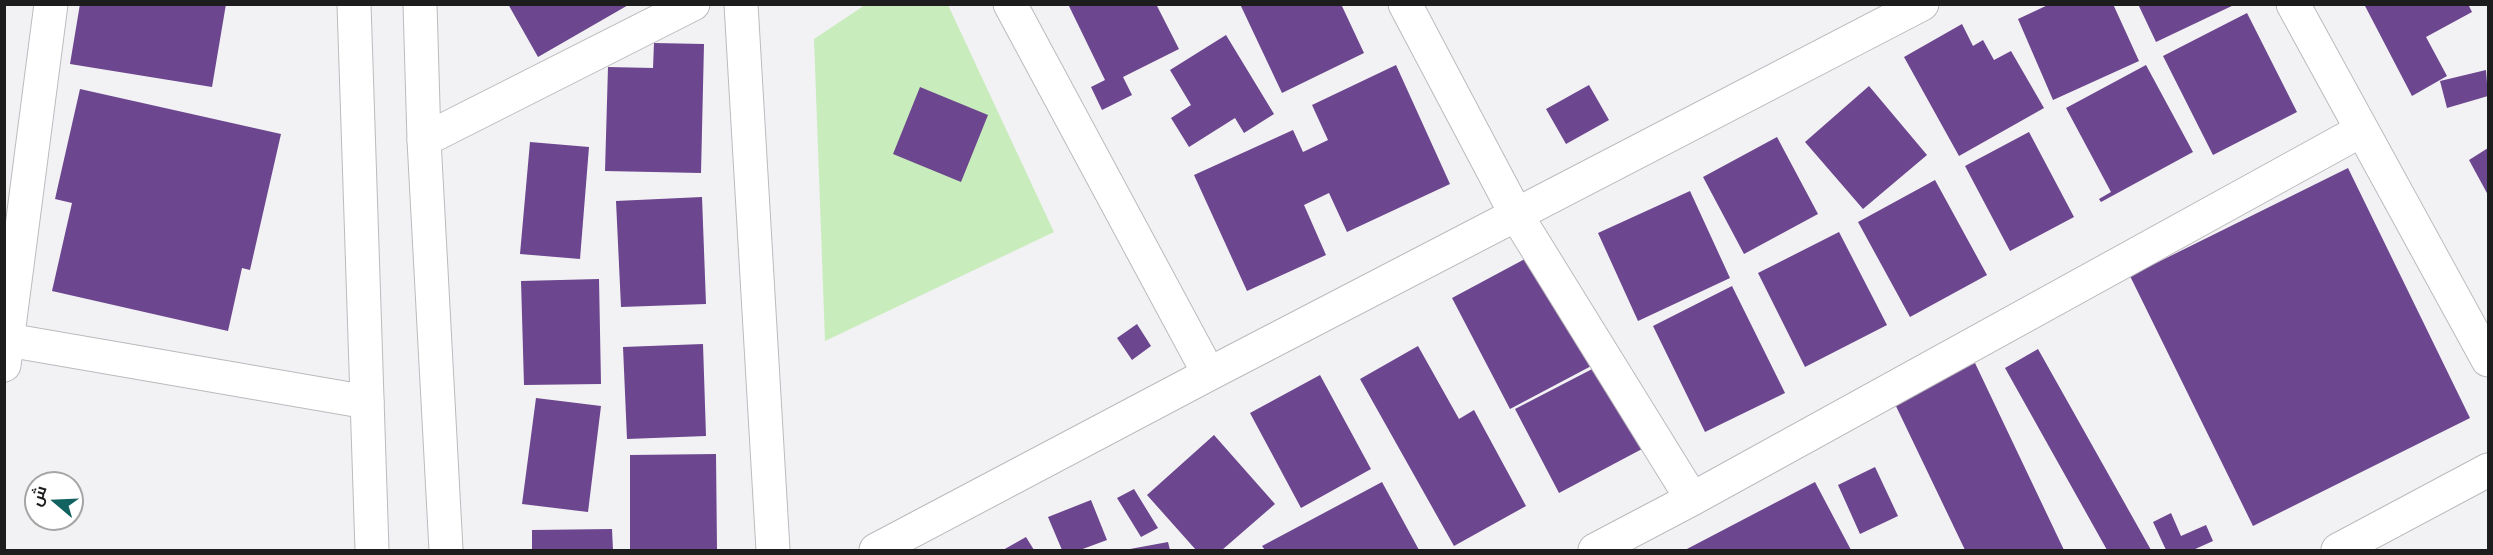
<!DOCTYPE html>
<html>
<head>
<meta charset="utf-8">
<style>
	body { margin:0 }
	#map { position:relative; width:2493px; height:555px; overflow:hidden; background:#f2f1f4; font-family:"Roboto Condensed",Cairo,sans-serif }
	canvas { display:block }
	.frame { position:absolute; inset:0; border:6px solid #1d1d1e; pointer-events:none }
	.north { position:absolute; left:24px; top:471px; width:60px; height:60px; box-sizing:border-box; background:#fff; border:2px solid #a5a5a5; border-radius:50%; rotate:289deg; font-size:16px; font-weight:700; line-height:24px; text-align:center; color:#1d1d1e }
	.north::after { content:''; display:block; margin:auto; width:21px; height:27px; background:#126260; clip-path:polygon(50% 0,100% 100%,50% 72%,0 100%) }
</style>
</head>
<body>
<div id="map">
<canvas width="2493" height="555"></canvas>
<div class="frame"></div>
<div class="north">ش</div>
</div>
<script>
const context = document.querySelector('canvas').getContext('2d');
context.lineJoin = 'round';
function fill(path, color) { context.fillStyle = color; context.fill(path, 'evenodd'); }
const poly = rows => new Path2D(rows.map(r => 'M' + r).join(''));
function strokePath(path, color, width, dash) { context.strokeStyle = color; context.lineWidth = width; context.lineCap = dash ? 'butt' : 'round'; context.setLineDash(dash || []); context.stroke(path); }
const green = poly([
	[865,5,948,5,1054,232,825,341,814,39]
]);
const building = poly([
	[80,4,226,4,212,87,70,64],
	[508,4,630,4,538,57],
	[1068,4,1156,4,1179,49,1123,77,1132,95,1102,110,1091,87,1105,80],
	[1240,4,1341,4,1364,53,1282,93],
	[2050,4,2113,4,2139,61,2053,100,2018,19],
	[2138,4,2236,4,2156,42],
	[2364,4,2468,4,2472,12,2426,37,2447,76,2412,96],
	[2247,13,2297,112,2213,155,2163,56],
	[1962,24,1973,46,1983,40,1994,60,2011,51,2044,108,1959,156,1904,57],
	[1226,35,1274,114,1244,133,1235,118,1189,147,1171,118,1191,105,1170,70],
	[654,43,704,44,701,173,605,171,608,67,653,68],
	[1396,65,1450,184,1347,232,1329,193,1304,205,1326,255,1247,291,1194,175,1293,130,1303,152,1328,140,1312,105],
	[2146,65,2193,152,2101,202,2099,199,2111,192,2066,108],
	[2486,70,2488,96,2447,108,2440,81],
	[1589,85,1609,120,1566,144,1546,109],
	[1869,86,1927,155,1863,209,1805,142],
	[920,87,988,115,961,182,893,154],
	[80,89,281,134,250,270,242,268,228,331,52,291,72,203,55,199],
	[2029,132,2074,217,2010,251,1965,166],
	[1777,137,1818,214,1744,254,1703,177],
	[530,142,589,147,580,259,520,254],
	[2488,148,2488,195,2469,160],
	[2348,168,2470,418,2253,526,2130,276],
	[1935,180,1987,275,1910,317,1858,222],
	[1690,191,1730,278,1638,321,1598,233],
	[702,197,706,304,621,307,616,201],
	[1839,232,1887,325,1805,367,1758,273],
	[1536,253,1595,364,1510,409,1452,298],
	[599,279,601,384,524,385,521,281],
	[1732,286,1785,393,1705,432,1653,326],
	[1137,324,1151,346,1132,360,1117,338],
	[703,344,706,436,627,439,623,347],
	[1418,346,1459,419,1474,410,1526,506,1454,546,1360,379],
	[2038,349,2151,550,2107,550,2005,368],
	[1975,363,2064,550,1965,550,1894,402],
	[1598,366,1642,449,1559,493,1515,409],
	[1320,375,1371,469,1301,508,1250,413],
	[536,398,601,406,588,512,522,504],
	[1214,435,1275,504,1222,550,1196,550,1147,495],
	[716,454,717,550,630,550,630,455],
	[1875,467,1898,516,1860,534,1838,485],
	[1382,482,1419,550,1265,550,1262,546],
	[1815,482,1851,550,1685,550],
	[1134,489,1158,528,1141,537,1117,498],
	[1091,500,1107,540,1080,550,1062,550,1048,517],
	[2171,513,2181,536,2206,525,2213,541,2193,550,2166,550,2153,522],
	[612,529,613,550,532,550,532,530],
	[1026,537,1034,550,1003,550],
	[1168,542,1170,550,1130,550,1130,549]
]);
const street = poly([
	[741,4,773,550],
	[1010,4,1209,374],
	[1405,4,1517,216,1692,499],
	[2293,4,2488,360],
	[424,140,693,4],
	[8,340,367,402],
	[4,365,51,4],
	[876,550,1209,374,1922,4],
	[1595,550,1692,499,2362,130]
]);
const secondary = poly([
	[354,4,372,550],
	[420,4,424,140,446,550]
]);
const primary = poly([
	[2338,550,2488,470]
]);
fill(green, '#c8ecbb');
fill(building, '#6c468e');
strokePath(street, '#bcbabd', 35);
strokePath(secondary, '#bcbabd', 35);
strokePath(primary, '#bcbabd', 35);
strokePath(street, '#fff', 33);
strokePath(secondary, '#fff', 33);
strokePath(primary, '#fff', 33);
</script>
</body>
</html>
